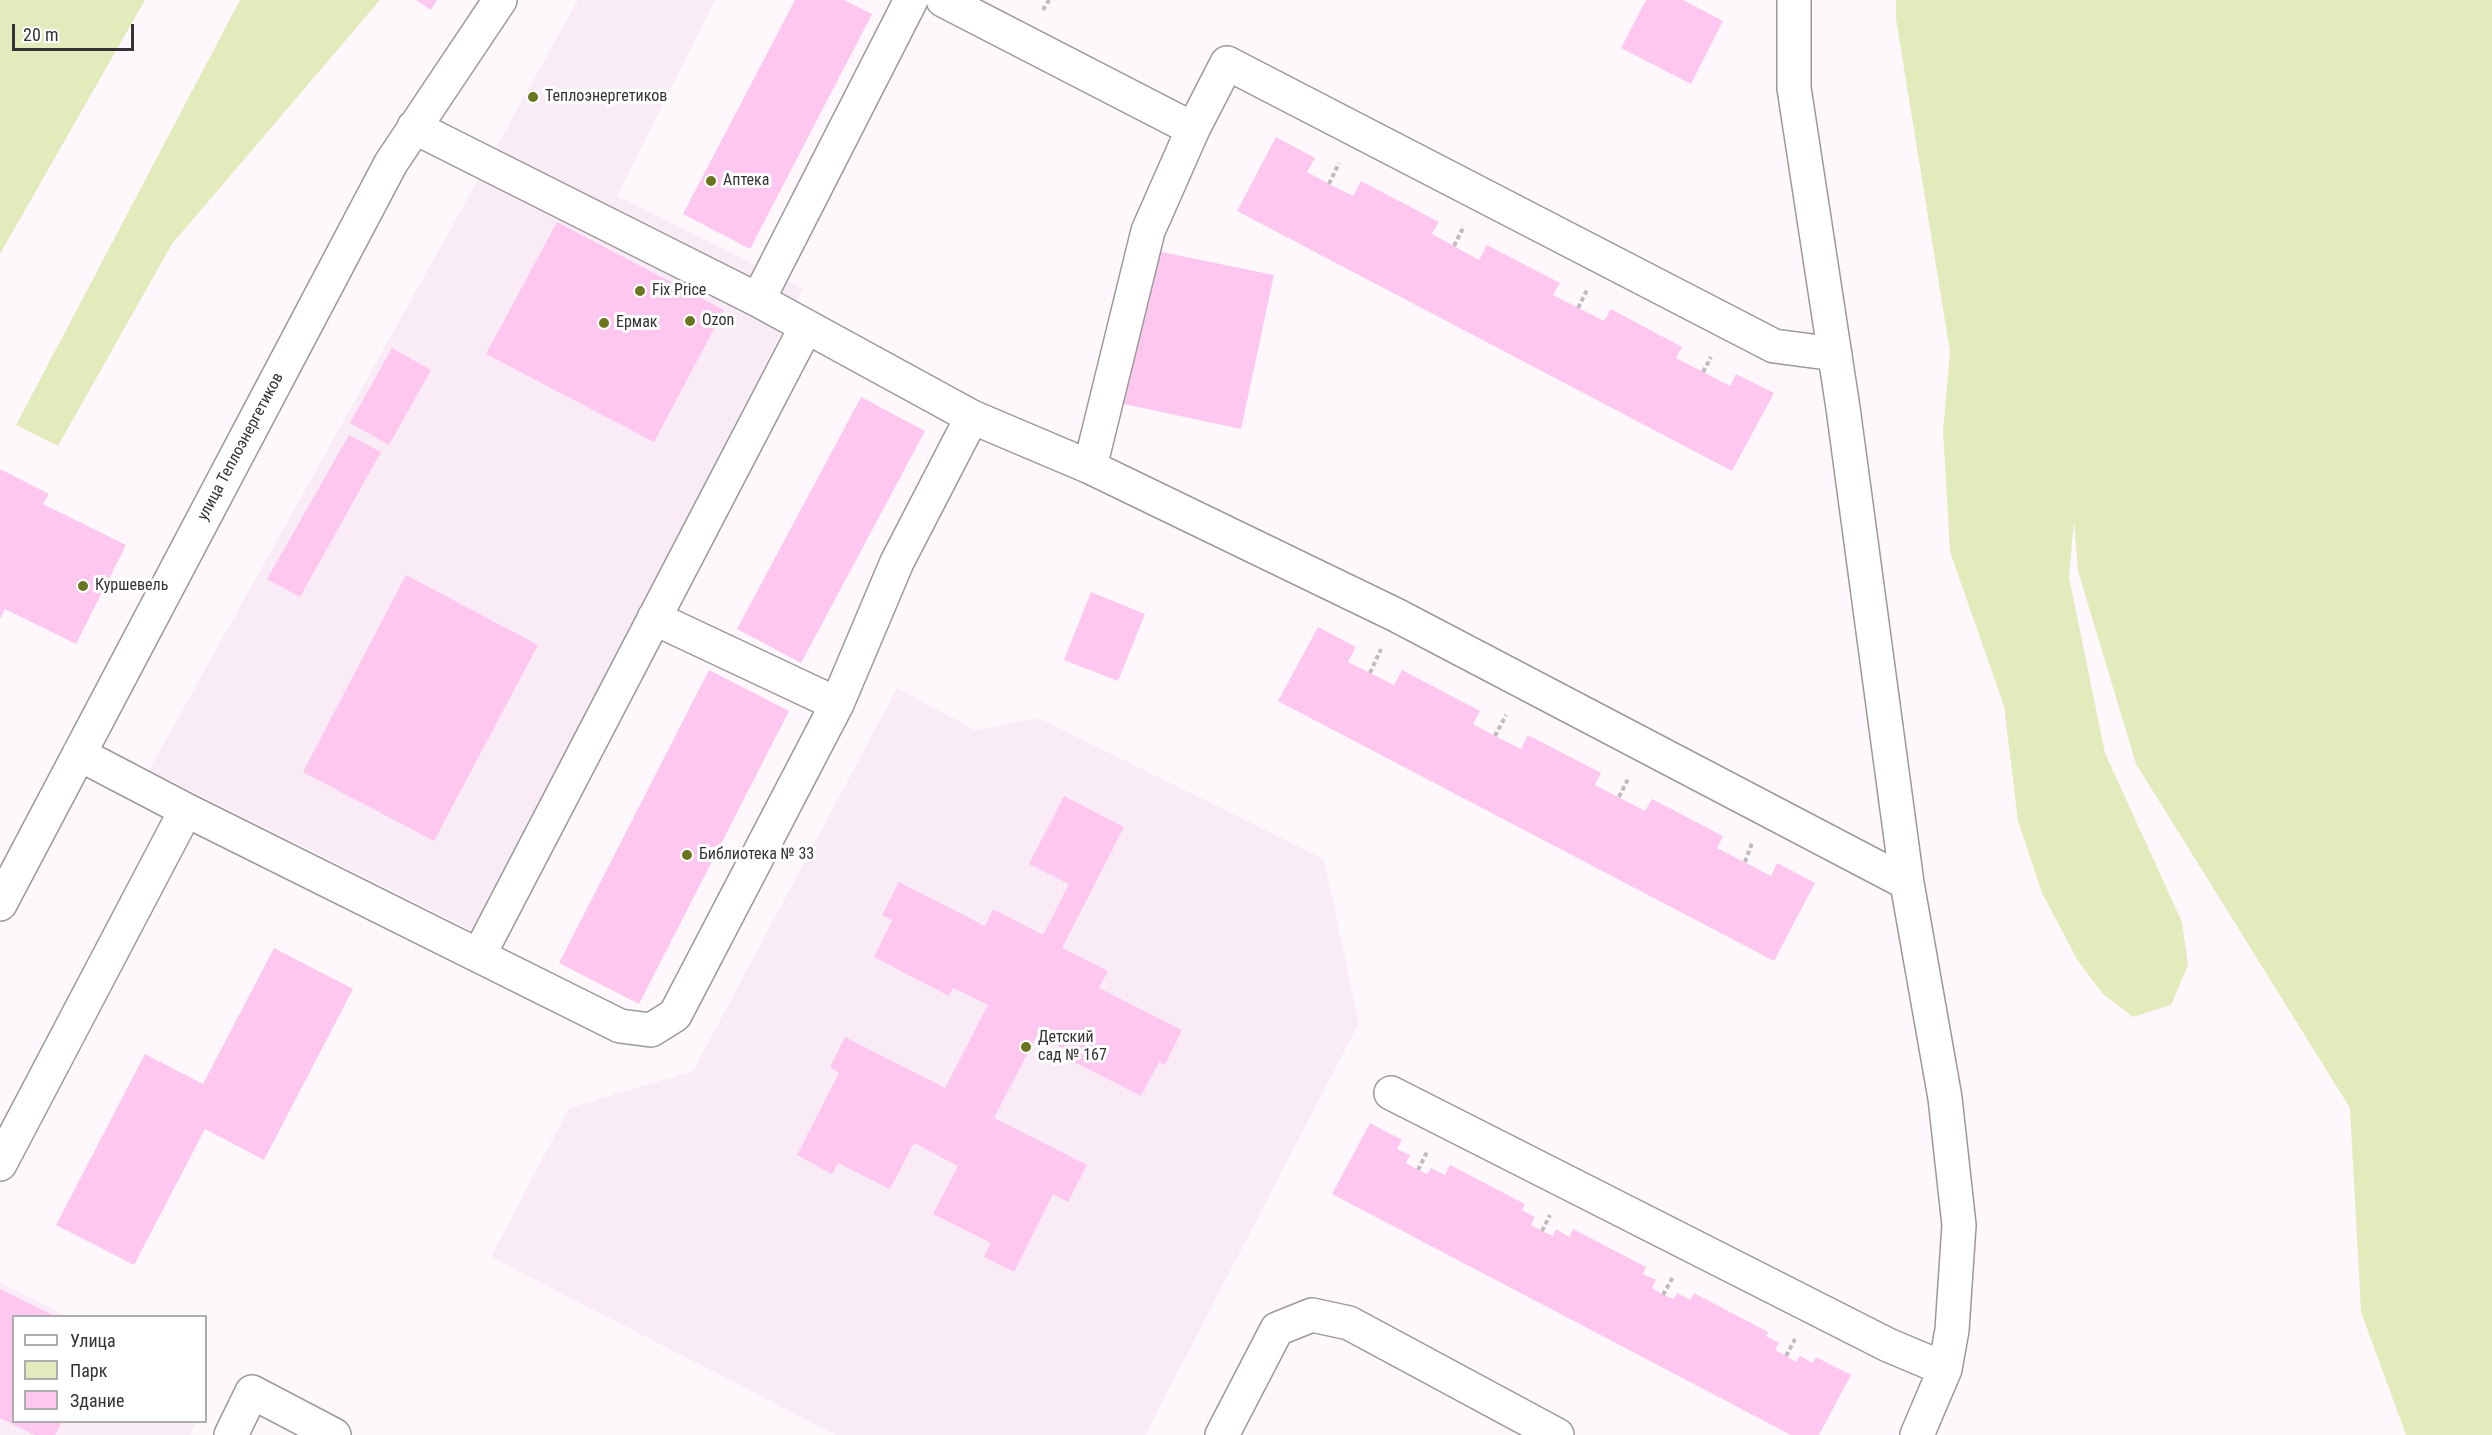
<!DOCTYPE html>
<html>
<head>
<meta charset="utf-8">
<style>
	body { margin:0 }
	#map { position:relative; width:2492px; height:1435px; overflow:hidden; background:#fef8fc; font-family:"Roboto Condensed",sans-serif }
	canvas { display:block }
	.legend { position:absolute; left:12px; top:1315px; width:195px; height:108px; box-sizing:border-box; background:#fff; border:2px solid #aeadae; margin:0; padding:8px 10px; list-style:none; font-size:18px; color:#343234 }
	.legend li { display:flex; align-items:center; gap:12px; height:30px }
	.legend b { width:30px; border:2px solid #aeadae }
	.scale { position:absolute; left:12px; top:24px; width:122px; height:27px; box-sizing:border-box; border:3px solid #343234; border-top:0; padding-left:8px; font-size:18px; line-height:21px; white-space:nowrap; color:#343234; -webkit-text-stroke:4px #fff; paint-order:stroke }
</style>
</head>
<body>
<div id="map">
<canvas width="2492" height="1435"></canvas>
<ul class="legend">
<li><b style="height:8px;background:#fff"></b>Улица</li>
<li><b style="height:16px;background:#e3ebbc"></b>Парк</li>
<li><b style="height:16px;background:#fec7ef"></b>Здание</li>
</ul>
<div class="scale">20 m</div>
</div>
<script>
const context = document.querySelector('canvas').getContext('2d');
context.lineJoin = 'round';
function fill(path, color) { context.fillStyle = color; context.fill(path, 'evenodd'); }
const poly = rows => new Path2D(rows.map(r => 'M' + r).join(''));
function strokePath(path, color, width, dash) { context.strokeStyle = color; context.lineWidth = width; context.lineCap = dash ? 'butt' : 'round'; context.setLineDash(dash || []); context.stroke(path); }
function write(font, color, halo, rows, align = 'center') {
  context.font = font + ' "Roboto Condensed",sans-serif'; context.lineWidth = 6; context.setLineDash([]); context.textBaseline = 'middle'; context.strokeStyle = halo; context.fillStyle = color; for (const [text, x, y, turn = 0] of rows) {
    context.save(); context.translate(x, y); context.rotate((+turn || 0) * Math.PI / 180); context.textAlign = isNaN(turn) ? turn : align; if (halo) context.strokeText(text, 0, 0); context.fillText(text, 0, 0); context.restore();
  }
}
const built = poly([
	[578,0,715,0,617,196,803,289,478,933,149,770],
	[897,688,975,730,1039,718,1324,859,1359,1023,1145,1435,836,1435,491,1257,569,1108,693,1071],
	[0,1282,67,1316,14,1316,14,1422,197,1422,190,1435,0,1435]
]);
const green = poly([
	[0,0,145,0,0,254],
	[240,0,380,0,172,244,58,446,16,425],
	[1896,0,2492,0,2492,1435,2406,1435,2361,1312,2350,1108,2136,764,2078,571,2074,521,2069,577,2105,753,2182,922,2188,965,2171,1005,2133,1017,2103,994,2078,961,2042,893,2018,821,2004,706,1950,552,1943,431,1950,352,1896,19]
]);
const building = poly([
	[416,0,437,0,431,10],
	[795,0,844,0,872,14,750,249,683,214],
	[1646,0,1683,0,1723,21,1691,84,1621,48],
	[1276,137,1315,158,1307,172,1329,184,1353,196,1361,181,1439,222,1432,234,1479,260,1487,245,1560,283,1553,295,1604,321,1611,309,1682,347,1676,358,1730,386,1736,374,1774,393,1732,471,1237,211],
	[557,222,724,310,654,442,486,354],
	[1157,251,1274,275,1241,429,1124,404],
	[392,348,431,370,389,445,350,423],
	[861,397,925,431,801,663,737,629],
	[349,435,381,452,300,597,267,579],
	[0,469,49,494,43,504,126,545,76,644,5,609,0,619],
	[406,575,538,645,434,841,303,772],
	[1091,592,1145,614,1118,681,1064,660],
	[1318,627,1356,647,1348,662,1394,685,1402,670,1480,711,1473,724,1495,736,1521,749,1528,735,1601,773,1595,785,1645,811,1652,799,1723,836,1717,848,1771,876,1777,863,1815,883,1774,961,1278,701],
	[709,670,789,711,639,1004,559,963],
	[1064,796,1124,827,1062,948,1108,971,1099,988,1182,1030,1165,1065,1159,1062,1141,1096,1066,1058,1070,1052,1037,1035,994,1118,1087,1165,1068,1202,1053,1194,1014,1272,984,1257,991,1243,933,1214,958,1166,914,1143,890,1189,838,1163,832,1174,797,1155,839,1073,830,1067,845,1037,945,1088,988,1005,953,988,949,996,874,957,892,920,882,915,899,882,985,926,993,909,1043,935,1069,884,1029,864],
	[274,948,353,989,264,1160,205,1129,134,1265,56,1225,145,1054,203,1084],
	[1370,1123,1402,1140,1397,1149,1410,1155,1406,1163,1418,1170,1428,1174,1431,1168,1445,1175,1450,1165,1525,1204,1522,1210,1535,1217,1531,1225,1542,1231,1553,1236,1556,1229,1569,1237,1573,1229,1646,1267,1643,1274,1656,1280,1652,1288,1663,1295,1674,1299,1677,1293,1690,1300,1694,1293,1768,1332,1766,1336,1779,1343,1775,1350,1786,1356,1796,1362,1800,1356,1813,1363,1816,1357,1851,1375,1819,1435,1791,1435,1332,1194],
	[0,1289,55,1316,14,1316,14,1422,62,1422,55,1435,35,1435,0,1418]
]);
const path = poly([
	[1043,10,1049,0],
	[1329,184,1339,163],
	[1454,246,1463,228],
	[1578,308,1587,290],
	[1703,372,1711,357],
	[1370,673,1381,649],
	[1495,736,1506,715],
	[1619,797,1628,779],
	[1745,862,1752,843],
	[1418,1170,1427,1152],
	[1542,1231,1550,1215],
	[1663,1295,1673,1277],
	[1786,1356,1795,1339]
]);
const minor = poly([
	[943,0,1193,129],
	[1794,0,1794,88,1843,408,1907,883,1945,1098,1959,1225,1952,1330,1945,1369,1917,1435],
	[414,127,758,300,972,417,1090,467,1396,615,1907,883],
	[758,300,911,0],
	[1090,467,1148,231,1193,129,1227,63,1774,346,1835,354],
	[654,618,837,704],
	[79,754,186,810,620,1026,651,1030,675,1015,837,704,897,562,972,417],
	[0,904,391,163,500,0],
	[479,955,806,327],
	[1391,1093,1888,1345,1945,1369],
	[0,1164,186,810],
	[231,1435,252,1392,334,1435],
	[1222,1435,1277,1329,1312,1315,1349,1323,1557,1435]
]);
const markers = [
	[533,97,6,"#6a751f"],
	[711,181,6,"#6a751f"],
	[640,291,6,"#6a751f"],
	[690,321,6,"#6a751f"],
	[604,323,6,"#6a751f"],
	[83,586,6,"#6a751f"],
	[687,855,6,"#6a751f"],
	[1026,1047,6,"#6a751f"]
];
const poiNames = [
	["Теплоэнергетиков",545,97],
	["Аптека",723,181],
	["Fix Price",652,291],
	["Ozon",702,321],
	["Ермак",616,323],
	["Куршевель",95,586],
	["Библиотека № 33",699,855],
	["Детский",1038,1038],
	["сад № 167",1038,1056]
];
const streetNames = [
	["улица Теплоэнергетиков",241,447,-62]
];
fill(built, '#f9ecf6');
fill(green, '#e3ebbc');
fill(building, '#fec7ef');
strokePath(minor, '#9d989b', 36);
strokePath(path, '#c0bbbe', 4, [4.5, 3]);
strokePath(minor, '#fff', 33);
for (const [x, y, r, color] of markers) { const dot = new Path2D(); dot.arc(x, y, r, 0, 2 * Math.PI); context.fillStyle = color; context.fill(dot); strokePath(dot, '#fff', 2); }
write('16px', '#343234', '#fff', poiNames, 'left');
write('16px', '#343234', '#fff', streetNames);
</script>
</body>
</html>
